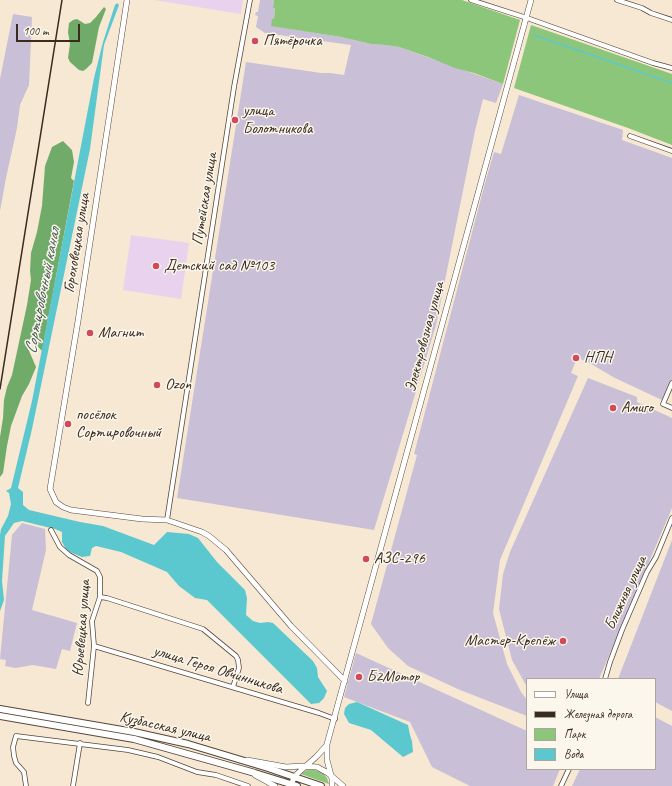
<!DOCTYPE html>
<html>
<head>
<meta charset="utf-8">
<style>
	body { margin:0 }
	#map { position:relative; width:672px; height:786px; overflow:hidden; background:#f6e8d2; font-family:Caveat,sans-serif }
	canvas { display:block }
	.legend { position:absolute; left:526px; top:678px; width:130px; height:92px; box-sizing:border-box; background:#fbf7ec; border:1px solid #aea59a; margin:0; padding:5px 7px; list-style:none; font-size:12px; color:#3b2a1e }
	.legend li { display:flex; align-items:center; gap:8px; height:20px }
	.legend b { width:20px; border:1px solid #aea59a }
	.scale { position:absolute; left:16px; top:24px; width:64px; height:18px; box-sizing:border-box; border:2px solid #3b2a1e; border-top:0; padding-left:5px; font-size:12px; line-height:14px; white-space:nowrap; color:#3b2a1e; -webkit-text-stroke:3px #fbf7ec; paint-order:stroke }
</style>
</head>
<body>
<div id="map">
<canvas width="672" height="786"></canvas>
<ul class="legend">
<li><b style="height:5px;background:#fff"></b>Улица</li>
<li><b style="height:5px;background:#3b2a1e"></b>Железная дорога</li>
<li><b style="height:11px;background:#8cc67a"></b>Парк</li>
<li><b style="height:11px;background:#5bc8d0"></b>Вода</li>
</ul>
<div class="scale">100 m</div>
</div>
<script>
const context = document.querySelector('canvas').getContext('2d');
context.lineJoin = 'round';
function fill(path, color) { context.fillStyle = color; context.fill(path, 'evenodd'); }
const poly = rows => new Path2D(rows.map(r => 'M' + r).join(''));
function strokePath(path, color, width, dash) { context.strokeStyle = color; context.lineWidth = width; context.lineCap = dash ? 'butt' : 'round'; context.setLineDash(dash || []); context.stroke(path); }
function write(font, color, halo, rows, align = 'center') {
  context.font = font + ' Caveat,sans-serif'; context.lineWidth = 3; context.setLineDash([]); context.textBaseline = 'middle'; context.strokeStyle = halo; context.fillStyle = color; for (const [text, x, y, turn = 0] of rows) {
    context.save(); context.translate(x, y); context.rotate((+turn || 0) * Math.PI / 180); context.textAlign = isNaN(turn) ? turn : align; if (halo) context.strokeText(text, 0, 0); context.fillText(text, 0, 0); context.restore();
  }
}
const built = poly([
	[154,0,243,0,241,14],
	[131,235,189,243,181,299,123,290]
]);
const industrial = poly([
	[260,0,274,0,273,8,275,8,274,19,272,19,280,27,341,37,371,44,385,45,399,47,503,84,496,103,483,99,475,131,436,325,374,530,177,498,246,62,321,73,330,73,344,75,351,45,265,33,256,27,258,16,255,15,256,12,258,12],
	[13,14,32,17,29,85,20,105,17,128,6,178,0,211,0,79],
	[519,95,623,130,622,140,672,158,672,379,662,400,615,378,586,361,577,358,571,373,578,376,500,560,493,613,507,664,521,692,527,700,527,716,460,690,408,666,388,648,371,624,417,455,414,454,485,183,494,152,501,154],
	[588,378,637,397,637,402,672,418,672,508,599,679,527,679,527,687,512,660,499,609,503,574,510,552],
	[22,523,45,529,46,550,32,610,77,623,70,651,62,649,56,669,33,665,15,668,5,666,6,660,0,659,12,535],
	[672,540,672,711,655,702,655,679,618,679],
	[356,653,527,731,527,769,560,769,553,786,470,786,432,767,410,722,344,697],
	[655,717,672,726,672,786,572,786,580,769,655,769]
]);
const green = poly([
	[274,0,462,0,520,20,503,84,474,73,455,68,428,57,399,47,385,45,371,44,341,37,271,26,272,19,274,19,275,8,273,8],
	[531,25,672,74,672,145,628,128,514,88],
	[307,770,315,770,323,773,327,778,329,784,301,774]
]);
const forest = poly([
	[104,7,106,9,99,27,92,63,86,69,83,71,79,70,70,62,68,58,70,44,68,32,69,23,73,20,77,19,85,24,90,23,96,17],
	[63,141,72,150,74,162,71,178,74,181,42,351,31,339,28,340,27,343,27,346,36,367,29,384,22,396,11,426,7,446,3,473,0,477,0,437,3,418,4,400,7,387,12,375,27,305,31,280,30,271,31,253,37,232,42,206,45,166,52,147]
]);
const water = poly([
	[117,3,119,5,104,45,90,149,32,429,18,488,23,492,23,505,29,510,80,522,103,526,154,545,167,532,189,534,198,538,217,562,245,590,247,598,246,615,253,621,260,623,268,622,273,623,313,661,317,668,318,677,327,691,324,698,319,703,311,704,207,600,195,598,179,586,167,572,121,552,96,546,92,548,90,556,82,557,67,551,62,542,62,532,55,529,22,521,14,523,5,536,2,581,4,600,0,611,0,535,1,529,8,516,11,504,9,493,6,491,11,488,32,401,94,78,103,42,115,5],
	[357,702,408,725,410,735,412,741,413,752,403,757,371,730,349,723,344,714,345,708,349,704]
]);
const stream = poly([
	[534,35,672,83]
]);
const minor = poly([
	[471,0,527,18,653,63,672,68],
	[617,0,642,8,651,13,672,20],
	[630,136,672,151],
	[672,383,663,404,672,408],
	[167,520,234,87,250,0],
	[51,530,60,547,69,555,97,571,100,577,100,597,92,621,94,646,88,703],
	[100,597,107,598,203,629,236,656,238,660,239,668,233,687],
	[94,646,319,713,335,719],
	[605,679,610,662,622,630,647,572,656,557,672,518],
	[26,786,24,772,16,763,14,756,13,747,16,736,128,750,158,757,197,772,216,775,248,786],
	[73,786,80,743],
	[561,786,569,769]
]);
const tertiary = poly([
	[127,0,78,321,50,489,56,502,63,507,71,510,142,519,167,520,202,532,209,536,226,550,291,626,345,681],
	[247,760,286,767,302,766,317,767,328,773,343,786],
	[255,775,275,786],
	[291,786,293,780,297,774,316,757,327,745],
	[332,786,332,779,327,760,327,744,531,0]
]);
const primary = poly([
	[0,709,134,732,188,744,268,768,321,786],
	[0,716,134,739,255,773,297,786]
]);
const rail = poly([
	[0,389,62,0]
]);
const markers = [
	[255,41,4,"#d1495b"],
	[235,120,4,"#d1495b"],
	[156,266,4,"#d1495b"],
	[90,333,4,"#d1495b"],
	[576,358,4,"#d1495b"],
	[157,385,4,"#d1495b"],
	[613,408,4,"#d1495b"],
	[68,424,4,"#d1495b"],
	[366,559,4,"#d1495b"],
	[563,641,4,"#d1495b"],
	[359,677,4,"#d1495b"]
];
const poiNames = [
	["Пятёрочка",263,41],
	["улица",243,111],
	["Болотникова",243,129],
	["Детский сад №103",164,266],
	["Магнит",98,333],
	["НПН",584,358],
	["Ozon",165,385],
	["Амиго",621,408],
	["посёлок",76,415],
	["Сортировочный",76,433],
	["АЗС-296",374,559],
	["Мастер-Крепёж",555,641,"right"],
	["Б2Мотор",367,677]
];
const streetNames = [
	["Путейская улица",205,199,-81],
	["Гороховецкая улица",77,243,-81],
	["Электровозная улица",425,337,-75],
	["Ближняя улица",626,593,-65],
	["Юрьевецкая улица",82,628,-86],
	["улица Героя Овчинникова",218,670,17],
	["Кузбасская улица",165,727,13]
];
const waterNames = [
	["Сортировочный канал",43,291,-79]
];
fill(built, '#e8d2ee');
fill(industrial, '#c9bfd7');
fill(green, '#8cc67a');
fill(forest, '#71ab6a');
fill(water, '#5bc8d0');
strokePath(stream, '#5bc8d0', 1.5);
strokePath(minor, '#574639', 5.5);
strokePath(tertiary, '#574639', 6);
strokePath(primary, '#574639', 8);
strokePath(minor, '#fff', 4);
strokePath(tertiary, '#fff', 5);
strokePath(primary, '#fff', 6);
strokePath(rail, '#3b2a1e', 1.5);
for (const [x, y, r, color] of markers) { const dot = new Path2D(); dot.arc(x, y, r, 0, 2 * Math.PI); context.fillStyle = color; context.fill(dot); strokePath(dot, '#fbf7ec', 1.5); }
write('16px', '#3b2a1e', '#fbf7ec', poiNames, 'left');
write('16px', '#3b2a1e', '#fbf7ec', streetNames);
write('italic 17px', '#455953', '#fbf7ec', waterNames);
</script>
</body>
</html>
